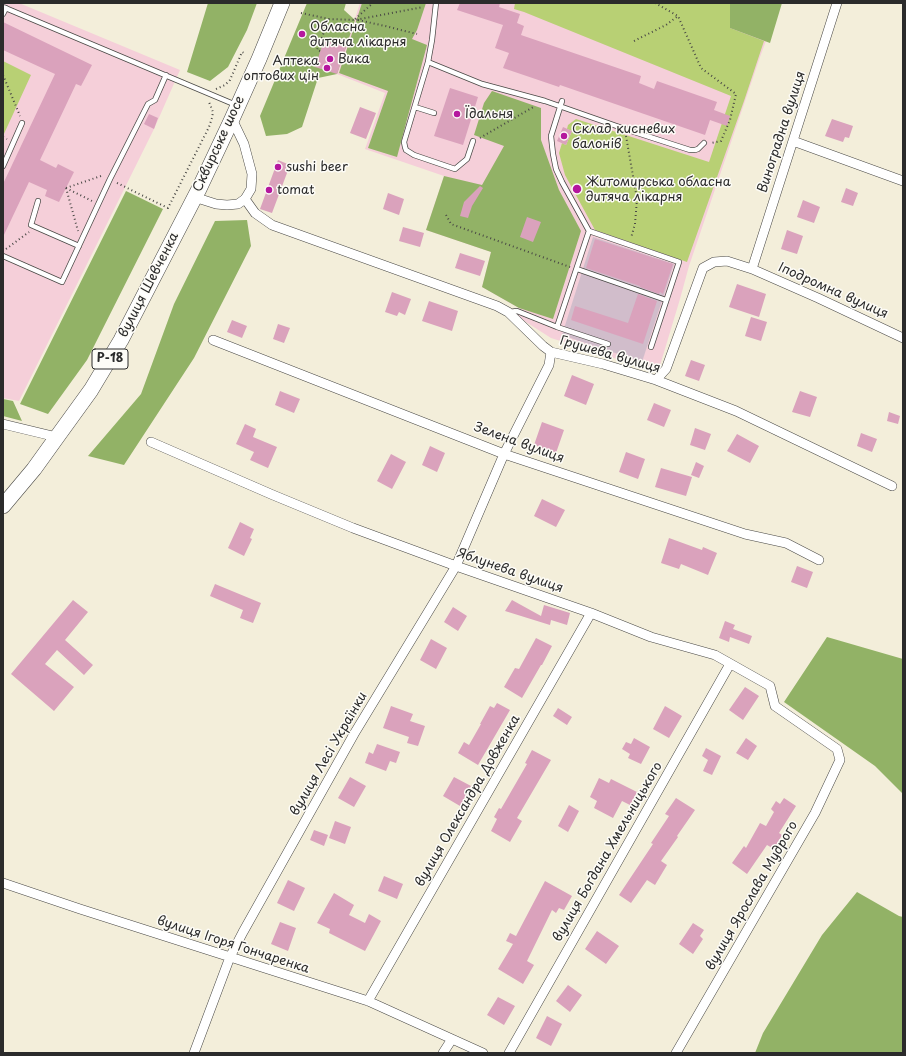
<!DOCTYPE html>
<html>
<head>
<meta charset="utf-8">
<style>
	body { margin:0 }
	#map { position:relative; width:906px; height:1056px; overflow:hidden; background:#f3eeda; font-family:"Playpen Sans",sans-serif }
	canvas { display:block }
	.frame { position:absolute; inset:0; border:4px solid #2b2b2b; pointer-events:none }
</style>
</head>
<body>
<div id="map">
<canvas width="906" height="1056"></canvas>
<div class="frame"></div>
</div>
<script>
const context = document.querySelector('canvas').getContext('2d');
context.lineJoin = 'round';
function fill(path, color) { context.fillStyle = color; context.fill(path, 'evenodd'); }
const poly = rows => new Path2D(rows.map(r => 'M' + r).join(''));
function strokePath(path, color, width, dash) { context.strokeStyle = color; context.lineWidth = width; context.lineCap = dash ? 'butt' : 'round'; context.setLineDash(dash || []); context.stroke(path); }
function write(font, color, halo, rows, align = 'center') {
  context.font = font + ' "Playpen Sans",sans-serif'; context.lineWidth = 3; context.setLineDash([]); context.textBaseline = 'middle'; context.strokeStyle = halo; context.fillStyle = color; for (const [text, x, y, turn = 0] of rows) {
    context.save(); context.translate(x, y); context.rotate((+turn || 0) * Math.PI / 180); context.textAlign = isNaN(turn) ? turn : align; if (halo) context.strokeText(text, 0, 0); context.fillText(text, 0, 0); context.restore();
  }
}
const built = poly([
	[3,3,19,3,180,70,154,129,19,401,3,398],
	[360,3,780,3,760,57,689,266,680,299,658,372,551,338,515,315,519,308,482,287,491,252,426,230,444,176,365,149,385,93,337,74]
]);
const industrial = poly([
	[593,237,674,264,642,362,562,335]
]);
const green = poly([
	[515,3,730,3,730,28,764,41,744,101,687,262,595,230,565,175,559,153,562,143,566,145,572,131,567,129,568,125,576,119,709,162,731,96,524,12,514,9],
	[3,61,31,75,3,136]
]);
const forest = poly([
	[208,3,257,3,247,30,228,67,210,81,187,72],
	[307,3,346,3,344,10,355,20,337,74,318,78,302,127,287,134,266,136,260,116],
	[362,3,426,3,417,30,412,39,427,45,397,157,368,148,388,91,339,73],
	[730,3,782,3,770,43,730,28],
	[492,91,541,108,541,140,559,190,581,231,553,319,519,308,482,287,491,252,426,230,444,176,482,185,504,146,474,135,484,103],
	[126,191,163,209,87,360,48,414,20,404],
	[247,220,251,246,194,358,124,465,88,456,141,394,174,304,215,221],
	[3,399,13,401,22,421,3,416],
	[827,637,903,659,903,794,875,766,784,702],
	[857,892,899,916,903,917,903,1053,755,1053,763,1033,822,935]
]);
const building = poly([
	[460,3,500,3,499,7,520,14,517,23,524,26,521,35,641,76,639,83,654,89,657,81,717,102,714,110,730,116,727,126,710,120,705,135,560,85,559,87,503,68,509,53,495,48,503,25,457,10],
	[3,22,92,65,81,86,76,84,40,160,56,168,58,164,74,172,59,202,45,196,47,190,29,182,3,237,3,184,55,74,3,50],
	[324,40,346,47,337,74,315,67],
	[450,88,478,97,463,145,434,136],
	[360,107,376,113,366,139,350,133],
	[149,114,158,118,154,129,144,124],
	[832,119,853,126,849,138,845,137,843,142,825,136],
	[563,127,572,131,566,145,557,141],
	[278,160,290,165,272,213,260,209],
	[480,186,483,188,472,206,468,218,460,216,464,202],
	[846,188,858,193,853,206,841,202],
	[388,193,404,199,399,215,383,209],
	[803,200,820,207,814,223,797,217],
	[527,217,541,222,533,242,520,237],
	[403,227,424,233,420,247,399,241],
	[787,230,803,236,797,254,781,249],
	[595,239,673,264,663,294,660,292,659,294,640,287,640,286,586,268],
	[460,253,485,261,480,276,455,268],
	[737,284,766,294,759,317,729,307],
	[392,292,411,299,405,315,399,312,397,316,385,312],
	[638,294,657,301,643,344,571,320,575,306,628,323],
	[429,301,458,311,452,331,422,321],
	[751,317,767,322,761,341,745,336],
	[232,320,247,326,242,338,227,332],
	[278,324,290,328,284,343,273,339],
	[691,360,705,365,699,381,685,376],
	[572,375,594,384,586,405,564,396],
	[280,391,300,399,294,413,275,405],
	[800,391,817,397,810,417,792,412],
	[654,403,671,410,664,427,647,420],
	[889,412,900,416,898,424,887,421],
	[542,422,564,430,556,453,534,445],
	[245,424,256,429,253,437,277,447,268,468,250,460,254,452,236,444],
	[695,428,711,434,705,450,690,445],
	[861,433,877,439,872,452,857,446],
	[737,434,759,446,750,463,727,451],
	[430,446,445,453,437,472,422,465],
	[626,452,645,459,638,479,619,472],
	[391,454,406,462,392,489,377,481],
	[696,462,704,466,699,478,691,475],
	[661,468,692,477,686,496,655,487],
	[542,499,565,510,556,527,534,516],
	[240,522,254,529,250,538,252,539,244,556,228,548],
	[669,538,702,550,703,547,717,553,708,575,681,564,679,569,661,563],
	[797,566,813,572,807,588,791,582],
	[215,584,261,603,253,623,240,618,243,610,210,596],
	[73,600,88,612,65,640,93,665,84,675,57,650,45,664,74,687,54,711,11,674],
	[512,600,541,616,544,605,570,613,567,625,551,620,550,625,505,611],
	[453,607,467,616,458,631,444,622],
	[725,621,735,625,733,629,752,636,749,644,730,637,729,642,719,638],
	[536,638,552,646,542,665,541,665,522,698,504,687,515,668,519,669],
	[431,639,447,648,436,669,420,660],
	[745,687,759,696,743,720,729,710],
	[497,703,510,710,478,765,458,753,464,742,469,745,481,724,480,724,490,706,494,708],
	[391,706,413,714,410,721,425,726,418,746,407,743,409,737,383,728],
	[665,706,682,716,669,738,653,729],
	[558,708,572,717,567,725,553,716],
	[634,738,650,747,641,764,628,758,630,754,622,749,626,742,631,744],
	[746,738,757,746,748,760,736,753],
	[377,744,400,752,396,763,390,761,386,771,365,763,369,752,373,754],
	[706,748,721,756,712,775,703,771,708,760,702,756],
	[532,750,551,760,517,818,522,821,510,842,491,831,497,819,494,817,499,808,501,809,527,764,525,763],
	[350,777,366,786,354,807,338,798],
	[454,777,471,786,460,806,443,796],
	[599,778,609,783,611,779,637,792,630,805,622,801,613,818,594,808,597,801,590,797],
	[676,798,695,810,677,836,678,837,661,861,667,865,655,885,647,880,631,903,619,895,653,844,651,843,669,816,665,814],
	[784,798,796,806,779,833,782,835,774,849,767,845,747,874,732,863,744,846,746,848,760,823,766,826,774,812,771,809,776,801,780,804],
	[569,805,579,811,568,832,558,826],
	[335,821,351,827,345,844,329,838],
	[314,830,328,835,324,846,310,840],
	[384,876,403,884,397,899,378,891],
	[288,880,305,888,294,911,277,903],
	[545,881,572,896,564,910,559,908,556,913,552,910,527,961,534,965,523,984,498,969,513,944,506,941,510,933,516,936],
	[334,893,354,905,349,915,365,923,369,914,381,921,365,951,329,933,330,929,317,923],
	[280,922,296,928,288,951,271,944],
	[693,923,704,930,700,936,703,939,693,954,679,944],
	[597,931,619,946,606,964,585,949],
	[568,985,582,995,570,1012,556,1001],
	[498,997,515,1006,504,1025,487,1015],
	[547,1016,562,1024,551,1046,536,1038]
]);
const path = poly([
	[655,3,678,16,701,68,736,94,730,120,721,141,711,143],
	[301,13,329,19],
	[355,19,373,3],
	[358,20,385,26,417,34],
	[634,41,666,25,678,16],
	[320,51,317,50,329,19,355,20,423,7],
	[3,75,20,116],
	[216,89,225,85,230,80,242,52,246,54],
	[626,136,637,199,635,224,631,238],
	[3,137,7,139],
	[480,138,535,106],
	[117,183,168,208,209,127,212,118,213,112,209,102],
	[66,188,78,231],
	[66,188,101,176],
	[66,188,92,201],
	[446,215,451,224,570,267],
	[6,249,29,232]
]);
const lane = poly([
	[436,3,432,40,428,62,404,142,405,147,406,150,414,155,455,169,467,159,473,141],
	[3,7,236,105],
	[3,14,6,8],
	[428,62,482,84,545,101,625,129,690,150,695,150,698,149,704,143],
	[562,101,551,136,553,154,556,169,562,182,589,231,679,262,651,347],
	[415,107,434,113],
	[3,166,22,123],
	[38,201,31,225,79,246],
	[3,256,62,282,110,179,148,104,155,100,166,75],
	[577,269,666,300],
	[509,312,517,311,557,327,608,344],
	[557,327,589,231]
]);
const street = poly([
	[793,141,903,181],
	[194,197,216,204,227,205,238,204,245,199,251,189,252,174,244,144,232,119],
	[245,199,255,213,272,225,497,306,508,312,543,346,551,352,603,364,656,380,736,411,892,486],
	[752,269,837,3],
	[213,340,504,454,745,534,786,543,819,560],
	[656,380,666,369,703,268,714,262,727,261,752,269,818,298,903,338],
	[3,424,57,437],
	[151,442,273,495,353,528,456,566,591,613,651,637,715,655,770,686,775,706,837,749,840,760,815,813,676,1053],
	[3,883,80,909,368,1001,452,1039],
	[368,1001,591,613],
	[194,1053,230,957,243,932,354,734,456,566,504,454,549,365,551,352],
	[443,1053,452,1039,483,1053],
	[509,1053,730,664]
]);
const primary = poly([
	[3,506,34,469,57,437,91,390,121,340,199,189,232,119,259,59,282,3]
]);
const markers = [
	[302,34,4,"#b5179e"],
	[330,59,4,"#b5179e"],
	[327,68,4,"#b5179e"],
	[457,114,4,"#b5179e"],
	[564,136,4,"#b5179e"],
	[278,167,4,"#b5179e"],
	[577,189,5,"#b5179e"],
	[269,190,4,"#b5179e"]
];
const shields = [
	[110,359,36]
];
const shieldNames = [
	["Р-18",110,359]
];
const poiNames = [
	["Обласна",310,27],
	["дитяча лікарня",310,42],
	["Вика",338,59],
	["Аптека",319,61,"right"],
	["оптових цін",319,76,"right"],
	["Їдальня",465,114],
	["Склад кисневих",572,129],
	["балонів",572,144],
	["sushi beer",286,167],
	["Житомирська обласна",586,182],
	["дитяча лікарня",586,197],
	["tomat",277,190]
];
const streetNames = [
	["Виноградна вулиця",782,132,-72],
	["Сквирське шосе",219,144,-65],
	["вулиця Шевченка",149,285,-63],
	["Іподромна вулиця",833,291,24],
	["Грушева вулиця",610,355,16],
	["Зелена вулиця",519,443,20],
	["Яблунева вулиця",510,571,19],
	["вулиця Лесі Українки",329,754,-60],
	["вулиця Олександра Довженка",468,801,-60],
	["вулиця Богдана Хмельницького",608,852,-60],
	["вулиця Ярослава Мудрого",752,896,-60],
	["вулиця Ігоря Гончаренка",233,945,18]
];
fill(built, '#f5cfd9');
fill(industrial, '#d1bdcb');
fill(green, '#b8d074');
fill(forest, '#92b266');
fill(building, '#daa2bc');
strokePath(lane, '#494845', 6);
strokePath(street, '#494845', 10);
strokePath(primary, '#494845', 16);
strokePath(path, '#494845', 2, [1, 3]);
strokePath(lane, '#fff', 4.5);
strokePath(street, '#fff', 9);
strokePath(primary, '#fff', 15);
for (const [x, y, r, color] of markers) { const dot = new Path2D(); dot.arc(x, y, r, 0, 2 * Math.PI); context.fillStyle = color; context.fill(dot); strokePath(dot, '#fdfcf7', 1.5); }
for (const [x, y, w] of shields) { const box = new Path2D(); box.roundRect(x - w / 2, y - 10, w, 20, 3); context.fillStyle = '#fdfcf7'; context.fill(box); strokePath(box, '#2b2b2b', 1); }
write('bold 12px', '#2b2b2b', null, shieldNames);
write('13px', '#2b2b2b', '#fdfcf7', poiNames, 'left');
write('13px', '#2b2b2b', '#fdfcf7', streetNames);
</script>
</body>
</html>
